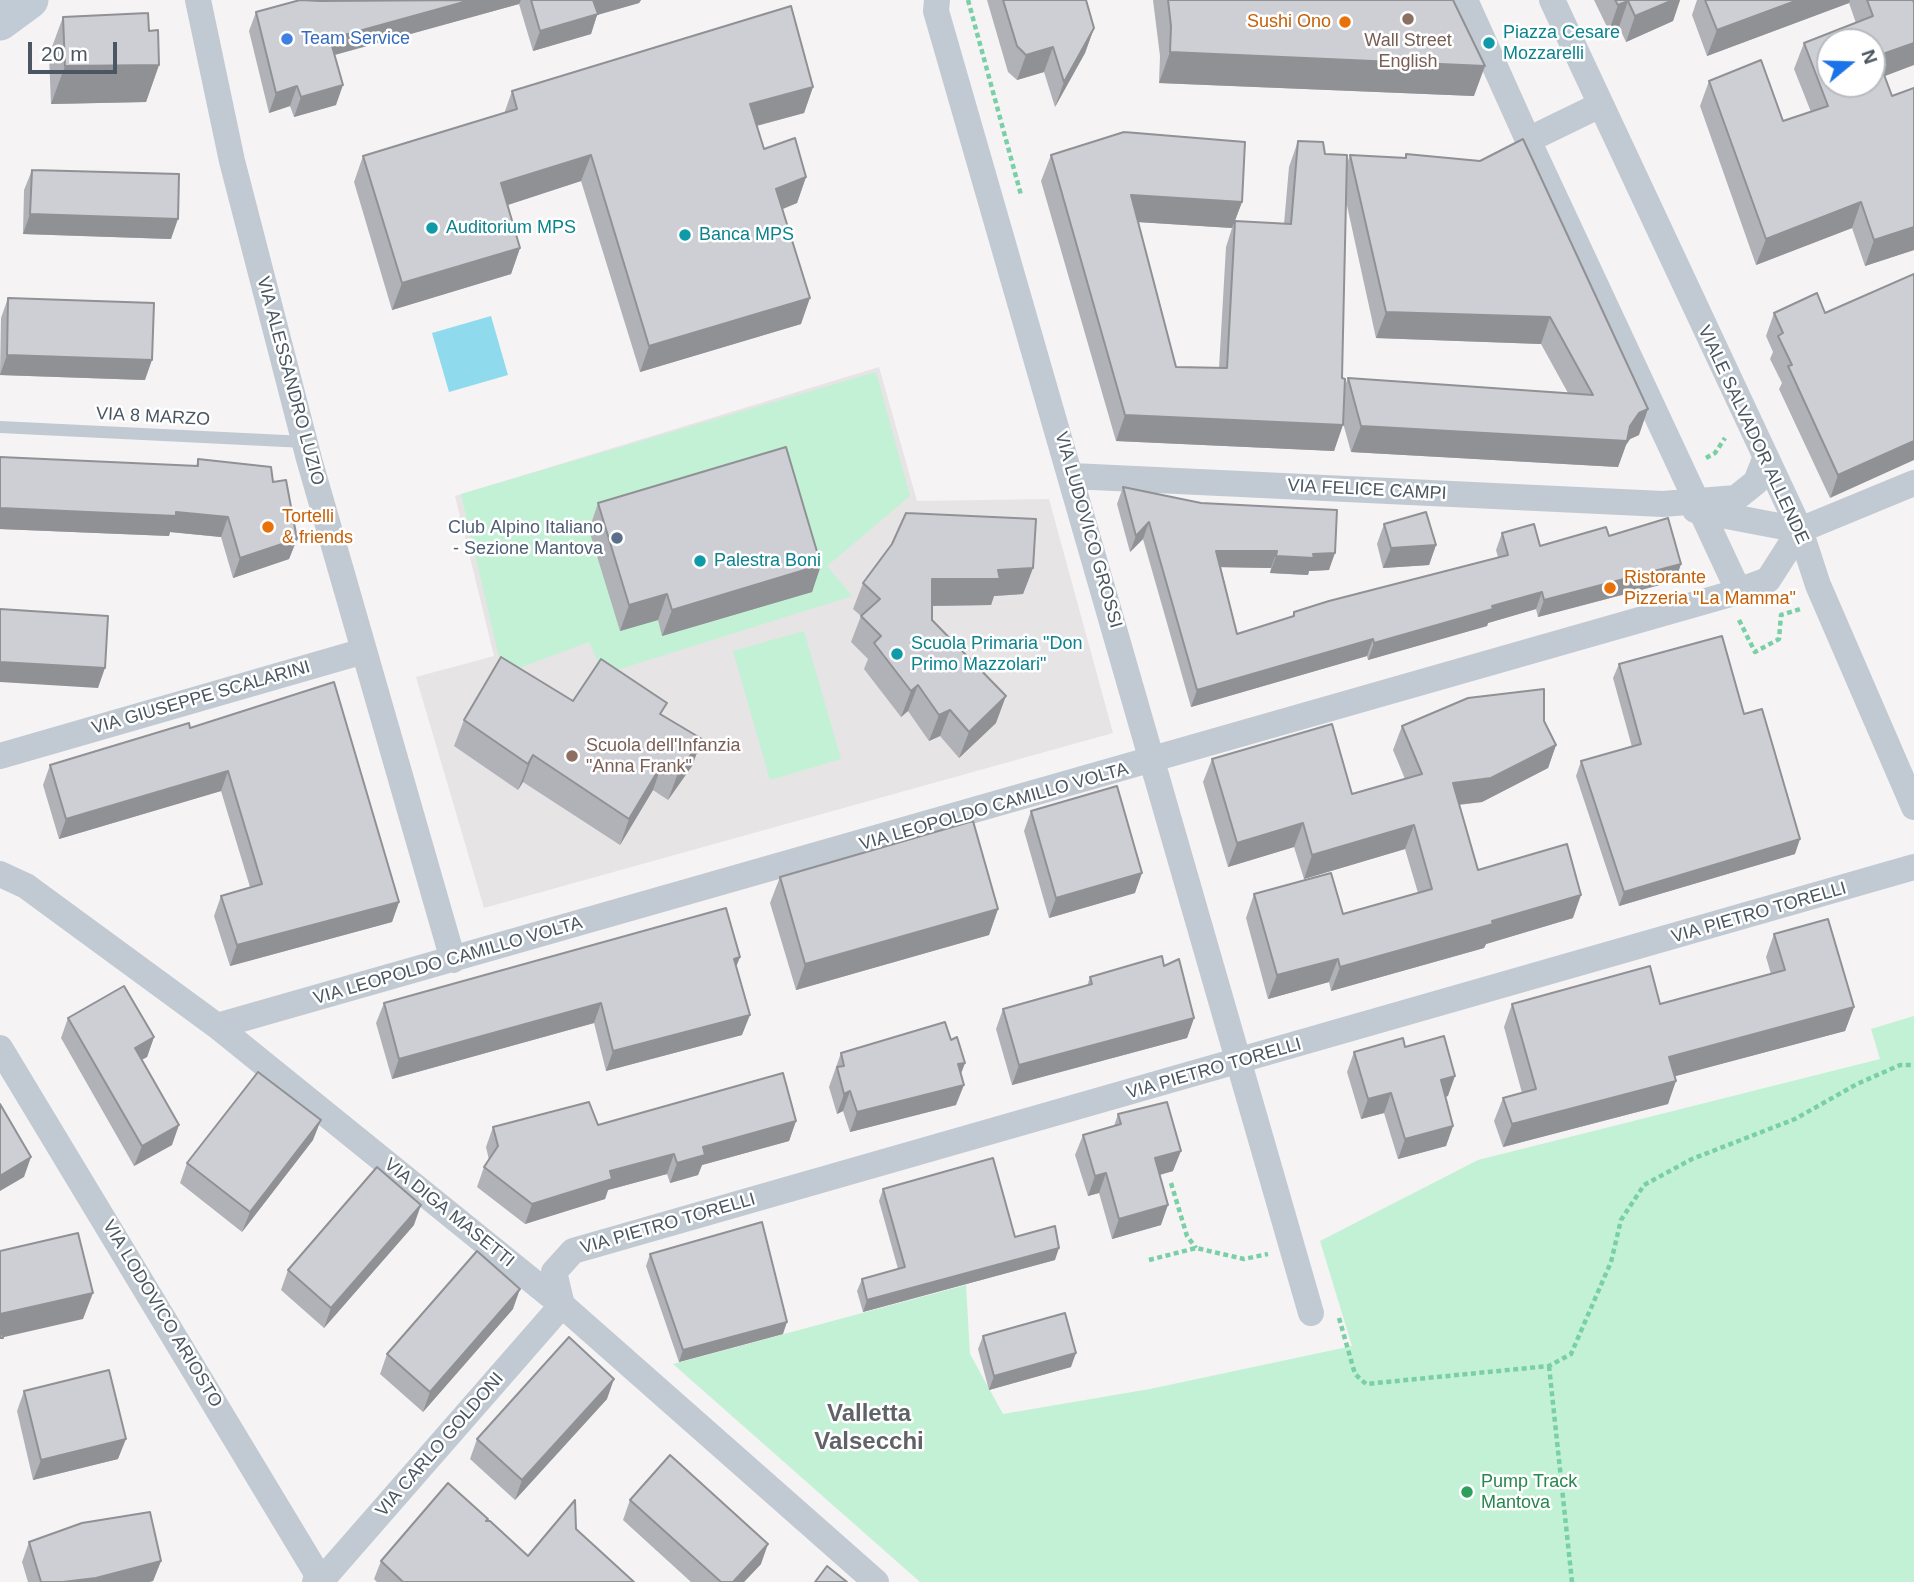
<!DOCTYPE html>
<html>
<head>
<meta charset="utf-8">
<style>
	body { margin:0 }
	#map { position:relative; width:1914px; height:1582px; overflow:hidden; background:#f5f3f3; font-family:Arial,sans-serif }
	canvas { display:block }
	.north { position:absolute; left:1816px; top:28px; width:70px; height:70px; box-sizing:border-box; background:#fff; border:2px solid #b7bbc0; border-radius:50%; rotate:71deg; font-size:19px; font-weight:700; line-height:28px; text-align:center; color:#4a5661 }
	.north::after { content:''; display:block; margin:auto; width:24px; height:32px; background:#1a73e8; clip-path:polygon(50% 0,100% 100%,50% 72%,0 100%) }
	.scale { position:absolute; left:28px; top:42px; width:89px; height:32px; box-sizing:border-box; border:4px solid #4a5661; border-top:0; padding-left:9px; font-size:21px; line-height:24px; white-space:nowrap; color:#4a5661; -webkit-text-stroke:5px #fff; paint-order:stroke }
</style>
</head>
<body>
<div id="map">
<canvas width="1914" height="1582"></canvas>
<div class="north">N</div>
<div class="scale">20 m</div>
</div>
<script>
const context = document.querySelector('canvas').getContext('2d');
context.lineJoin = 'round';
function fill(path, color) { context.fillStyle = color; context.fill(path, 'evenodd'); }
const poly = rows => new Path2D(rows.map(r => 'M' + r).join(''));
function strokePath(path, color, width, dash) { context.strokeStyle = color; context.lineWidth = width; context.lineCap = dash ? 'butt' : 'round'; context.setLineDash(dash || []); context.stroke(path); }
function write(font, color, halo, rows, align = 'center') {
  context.font = font + ' Arial,sans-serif'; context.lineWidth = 5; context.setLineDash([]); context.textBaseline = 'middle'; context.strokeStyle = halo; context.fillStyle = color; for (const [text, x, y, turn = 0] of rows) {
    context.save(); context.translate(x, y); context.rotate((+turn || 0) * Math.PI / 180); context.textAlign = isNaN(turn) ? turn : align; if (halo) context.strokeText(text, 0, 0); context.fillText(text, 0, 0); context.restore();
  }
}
const education = poly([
	[879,367,917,501,1049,499,1113,733,484,908,416,677,494,656,455,496]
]);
const green = poly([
	[876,372,910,496,827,566,852,596,604,674,589,642,503,674,461,494],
	[804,631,841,759,770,780,733,651],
	[1914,1016,1914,1582,920,1582,673,1364,966,1285,970,1354,1003,1414,1150,1389,1352,1346,1320,1241,1478,1160,1880,1059,1871,1029]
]);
const water = poly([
	[491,316,508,375,449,392,432,333]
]);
const path = poly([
	[968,0,1021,195],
	[1706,458,1715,453,1725,438],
	[1739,620,1755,652,1779,639,1781,615,1800,609],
	[1171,1183,1187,1236,1196,1248],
	[1149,1260,1196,1248,1244,1259,1268,1254],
	[1339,1318,1355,1374,1366,1384,1549,1366,1571,1354,1611,1262,1621,1220,1644,1185,1692,1159,1795,1119,1857,1084,1900,1065,1914,1065],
	[1549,1366,1572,1582]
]);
const service = poly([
	[0,427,305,442]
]);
const minor = poly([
	[198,0,232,161,309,459,453,960],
	[937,0,936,11,1311,1313],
	[1465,0,1528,140,1600,105],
	[1552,0,1800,530,1818,585,1914,807],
	[1528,140,1738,590],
	[1072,476,1663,504,1736,498,1756,482,1765,459],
	[1695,510,1800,530],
	[1800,530,1914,483],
	[0,756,364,651],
	[0,874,26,886,217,1026,562,1305,876,1582],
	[217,1026,1727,595,1768,580,1800,530],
	[0,1048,322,1582],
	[562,1305,554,1272,573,1251,1914,867],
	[315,1582,321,1581,562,1305]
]);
const secondary = poly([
	[0,22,30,0]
]);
const wall = poly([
	[322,0,641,0,639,3,597,15,591,34,533,51,519,4,335,55,336,105,294,117,290,106,269,113,249,31,256,12],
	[987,0,1086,0,1094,28,1085,53,1055,107,1044,72,1017,80,1008,72],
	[1153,0,1453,0,1474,96,1159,83,1160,56],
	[1594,0,1680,0,1673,21,1626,42,1619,27,1609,31],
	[1697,0,1913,0,1884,76,1892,96,1914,88,1914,250,1865,266,1852,228,1756,265,1700,106,1709,81,1783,121,1811,112,1794,69,1804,43,1856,23,1849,3,1707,56,1692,15],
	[63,17,149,31,159,65,146,102,51,104,49,55],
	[813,87,804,113,757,126,764,149,806,177,797,203,783,209,801,324,640,372,581,181,508,205,520,248,511,274,392,310,354,182,363,156,504,114,512,91],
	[1298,141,1325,154,1346,166,1350,155,1405,158,1406,154,1480,161,1639,435,1630,439,1626,445,1618,467,1351,452,1343,423,1334,451,1116,441,1041,181,1051,155,1242,202,1235,221,1284,224,1289,167],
	[1346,201,1376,338,1541,344,1568,393,1348,378,1344,387,1342,378],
	[1138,222,1232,228,1226,247,1219,368,1176,367],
	[32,170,171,239,23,234,24,190],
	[1914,274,1830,498,1779,389,1782,383,1770,359,1773,352,1766,336,1774,313,1825,313],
	[8,298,145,380,0,375,1,318],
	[0,457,196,466,198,459,273,482,297,539,289,559,233,578,221,537,170,532,169,536,0,529],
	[1123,487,1329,570,1309,571,1308,575,1270,573,1271,568,1221,567,1237,634,1292,617,1294,612,1498,557,1496,550,1502,533,1540,546,1609,536,1681,564,1675,581,1538,617,1536,609,1488,623,1487,626,1368,660,1367,656,1191,707,1143,539,1130,552,1117,504],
	[598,503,821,565,812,592,662,636,658,620,620,631,589,530],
	[1384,524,1436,545,1429,565,1383,568,1377,544],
	[1033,568,1023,594,994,596,991,605,932,606,932,620,996,723,959,758,940,736,929,741,908,711,901,717,864,669,868,659,851,642,861,616,853,609,863,583],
	[1619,664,1744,714,1795,854,1619,906,1576,776,1581,761,1632,747,1613,678],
	[573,701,663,715,702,739,692,766,668,800,653,790,620,845,523,782,518,790,454,746,464,720],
	[1544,721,1556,745,1548,768,1482,802,1459,805,1478,870,1573,918,1486,944,1484,948,1331,991,1329,982,1268,999,1246,918,1254,894,1343,914,1418,893,1405,849,1304,879,1294,847,1228,867,1203,782,1212,759,1352,794,1405,779,1393,750,1402,726],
	[190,728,399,902,392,922,230,966,214,916,221,896,250,887,221,791,59,839,43,785,50,765],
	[1031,811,1135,893,1049,918,1024,831],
	[780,877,998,909,989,935,796,990,770,903],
	[1774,934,1854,1007,1845,1031,1675,1076,1668,1104,1503,1147,1494,1121,1503,1098,1522,1093,1504,1027,1512,1004,1660,1004,1771,974,1766,957],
	[740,957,736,967,742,1035,606,1071,594,1023,392,1079,376,1023,384,1003],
	[1164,966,1194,1018,1187,1038,1012,1085,996,1029,1003,1009,1087,986,1090,977],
	[68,1018,154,1037,147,1057,141,1060,172,1145,134,1166,61,1038],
	[951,1040,965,1063,961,1074,956,1105,850,1132,843,1111,837,1114,829,1087,841,1053],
	[1354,1052,1448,1096,1445,1097,1453,1126,1446,1146,1398,1159,1384,1113,1361,1119,1347,1072],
	[1118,1114,1173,1171,1160,1175,1161,1225,1112,1239,1099,1193,1088,1196,1075,1155,1083,1135,1114,1126],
	[796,1121,789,1141,702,1165,698,1175,670,1183,667,1174,608,1190,605,1199,525,1224,477,1187,484,1167,489,1160,486,1147,493,1127],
	[313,1140,242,1232,180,1183,187,1163],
	[883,1189,1015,1237,1055,1260,863,1312,857,1291,862,1279,898,1269,879,1201],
	[414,1225,324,1328,281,1290,288,1270],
	[650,1254,783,1334,679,1362,646,1266],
	[513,1309,423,1412,380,1374,387,1354],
	[983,1336,1071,1367,989,1390,978,1349],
	[24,1391,118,1459,33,1480,17,1411],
	[607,1399,515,1500,470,1459,477,1439],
	[630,1500,761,1564,744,1582,691,1582,623,1520],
	[487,1521,528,1556,576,1529,634,1582,377,1582,374,1579,381,1561],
	[29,1542,161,1561,153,1581,149,1582,28,1582,22,1562]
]);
const shadedWall = poly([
	[471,0,521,0,519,4,323,58,330,39],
	[593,0,641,0,639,3,597,15,591,34,533,51,540,31],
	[1673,0,1680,0,1673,21,1626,42,1635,16],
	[1798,0,1850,0,1849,3,1707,56,1717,30],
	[1628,1,1619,27,1609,31,1618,5],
	[1094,28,1085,53,1055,107,1064,82],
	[1914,43,1914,65,1872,81,1877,56],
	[1053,47,1044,72,1017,80,1026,55],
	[1170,52,1485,66,1474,96,1159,83],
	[159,65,146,102,51,104,65,66],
	[343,85,336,105,294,117,301,97],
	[297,86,290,106,269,113,276,93],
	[813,87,804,113,740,130,750,104],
	[591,155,581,181,492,210,501,183],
	[806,177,797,203,767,215,776,189],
	[1131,195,1242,202,1232,228,1121,221],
	[1861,202,1852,228,1756,265,1766,239],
	[30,214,178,219,171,239,23,234],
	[1914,227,1914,250,1865,266,1874,240],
	[520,248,511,274,392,310,402,283],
	[810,298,801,324,640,372,649,346],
	[1386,312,1550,317,1541,344,1376,338],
	[7,355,152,360,145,380,0,375],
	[1648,409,1639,435,1630,439,1626,445,1618,467,1351,452,1361,426,1630,426,1639,413],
	[1125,415,1343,425,1334,451,1116,441],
	[1914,441,1914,460,1830,498,1838,475],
	[0,508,176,512,228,517,221,537,170,532,169,536,0,529],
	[1149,522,1143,539,1130,552,1136,536],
	[297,539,289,559,233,578,240,558],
	[1436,545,1429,565,1383,568,1391,548],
	[1216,551,1277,551,1271,568,1210,567],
	[1335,553,1329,570,1309,571,1308,575,1270,573,1276,556],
	[1681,564,1675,581,1538,617,1544,600],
	[821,565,812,592,662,636,672,610],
	[1033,568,1023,594,994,596,991,605,923,606,932,579,998,570],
	[1542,592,1536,609,1488,623,1487,626,1368,660,1374,643,1492,606],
	[667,594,658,620,620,631,629,605],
	[1373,639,1367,656,1191,707,1197,690],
	[0,662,105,668,98,688,0,682],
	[918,685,908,711,901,717,911,691],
	[1006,696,996,723,959,758,969,732],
	[950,710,940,736,929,741,939,715],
	[702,739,692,766,668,800,678,773],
	[1556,745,1548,768,1482,802,1444,806,1453,783],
	[533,755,523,782,518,790,528,764],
	[662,764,653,790,620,845,629,819],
	[228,771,221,791,59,839,66,819],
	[1303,823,1294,847,1228,867,1237,843],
	[1414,825,1405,849,1304,879,1312,855],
	[1800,839,1795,854,1619,906,1624,892],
	[1142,873,1135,893,1049,918,1056,898],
	[1581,895,1573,918,1486,944,1484,948,1331,991,1340,967],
	[399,902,392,922,230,966,237,945],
	[998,909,989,935,796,990,805,964],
	[740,957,732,977,734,959],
	[1338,959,1329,982,1268,999,1277,975],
	[601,1003,594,1023,392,1079,399,1059],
	[1854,1007,1845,1031,1661,1080,1669,1057],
	[750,1015,742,1035,606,1071,613,1051],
	[1194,1018,1187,1038,1012,1085,1019,1065],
	[154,1037,147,1057,127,1068,135,1048],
	[965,1063,957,1083,958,1064],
	[1455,1076,1448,1096,1433,1100,1441,1080],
	[1676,1081,1668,1104,1503,1147,1512,1124],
	[964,1085,956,1105,850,1132,857,1112],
	[850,1091,843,1111,837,1114,844,1094],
	[1391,1093,1384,1113,1361,1119,1368,1099],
	[321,1120,313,1140,242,1232,250,1212],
	[796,1121,789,1141,702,1165,698,1175,670,1183,677,1163,703,1147],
	[179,1125,172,1145,134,1166,142,1146],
	[1453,1126,1446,1146,1398,1159,1405,1139],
	[1181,1151,1173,1171,1148,1178,1155,1158],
	[674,1154,667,1174,608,1190,605,1199,525,1224,532,1204,610,1171],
	[31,1157,24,1177,0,1191,0,1176],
	[1106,1173,1099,1193,1088,1196,1095,1176],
	[421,1205,414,1225,324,1328,331,1308],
	[1168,1205,1161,1225,1112,1239,1119,1219],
	[1059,1248,1055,1260,863,1312,867,1300],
	[520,1289,513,1309,423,1412,430,1392],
	[93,1293,83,1319,0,1338,0,1314],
	[787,1322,783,1334,679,1362,683,1350],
	[1076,1353,1071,1367,989,1390,994,1376],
	[614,1379,607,1399,515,1500,522,1480],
	[126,1439,118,1459,33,1480,41,1460],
	[768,1544,761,1564,744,1582,733,1582],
	[161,1561,153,1581,149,1582,63,1582]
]);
const building = poly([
	[300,0,320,1,471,0,330,39,343,85,301,97,297,86,276,93,256,12,300,0],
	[531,0,593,0,598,14,540,31,531,0],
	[1003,0,1086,0,1094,28,1064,82,1053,47,1026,55,1017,46,1003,0],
	[1168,0,1453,0,1485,66,1170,52,1171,26,1168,0],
	[1615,0,1673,0,1635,16,1628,1,1618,5,1615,0],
	[1705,0,1798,0,1717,30,1705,0],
	[1867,0,1913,0,1914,3,1914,43,1877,56,1892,96,1914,88,1914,227,1874,240,1861,202,1766,239,1709,81,1761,60,1783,121,1828,106,1804,43,1873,16,1867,0],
	[1830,42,1872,42,1872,84,1830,84,1830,42],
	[791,6,813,87,750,104,764,149,795,138,806,177,776,189,810,298,649,346,591,155,501,183,520,248,402,283,363,156,517,109,512,91,791,6],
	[148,13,149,31,158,30,159,65,65,66,63,17,148,13],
	[1124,132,1245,142,1242,202,1131,195,1176,367,1227,368,1235,221,1291,224,1298,141,1323,142,1325,154,1347,155,1342,378,1345,379,1343,425,1125,415,1051,155,1124,132],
	[1523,139,1648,409,1639,413,1630,426,1627,441,1361,426,1348,378,1593,395,1550,317,1386,312,1350,155,1406,158,1406,154,1480,161,1523,139],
	[32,170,179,174,178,219,30,214,32,170],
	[1914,274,1914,441,1838,475,1788,366,1792,365,1778,336,1783,333,1774,313,1817,293,1825,313,1914,274],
	[8,298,154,303,152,360,7,355,8,298],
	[786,447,821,565,672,610,667,594,629,605,598,503,786,447],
	[0,457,198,466,198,459,271,467,273,482,286,480,297,539,240,558,228,517,176,512,176,516,0,508,0,457],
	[1123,487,1201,503,1337,510,1335,553,1313,554,1314,558,1276,556,1277,551,1216,551,1237,634,1294,616,1294,612,1329,601,1508,555,1502,533,1534,524,1540,546,1606,527,1609,536,1668,518,1681,564,1544,600,1542,592,1492,606,1493,609,1374,643,1373,639,1197,690,1149,522,1136,536,1123,487],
	[1426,512,1436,545,1391,548,1384,524,1426,512],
	[906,513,1036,519,1033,568,998,570,1000,579,932,579,932,620,1006,696,969,732,950,710,939,715,918,685,911,691,874,643,881,636,861,616,880,599,863,583,892,544,906,513],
	[0,609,108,616,105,668,0,662,0,609],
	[1722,636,1744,714,1762,709,1800,839,1624,892,1581,761,1641,744,1619,664,1722,636],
	[501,657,573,701,601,659,667,703,660,714,702,739,678,773,662,764,629,819,533,755,528,764,464,720,501,657],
	[334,682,399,902,237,945,221,896,262,884,228,771,66,819,50,765,189,723,190,728,334,682],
	[1544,689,1544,721,1556,745,1491,778,1453,783,1478,870,1567,844,1581,895,1492,921,1493,924,1340,967,1338,959,1277,975,1254,894,1331,873,1343,914,1432,889,1414,825,1312,855,1303,823,1237,843,1212,759,1332,724,1352,794,1422,774,1402,726,1468,698,1544,689],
	[1117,786,1142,873,1056,898,1031,811,1117,786],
	[973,821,998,909,805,964,780,877,973,821],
	[726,908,740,957,734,959,750,1015,613,1051,601,1003,399,1059,384,1003,726,908],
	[1828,919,1854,1007,1669,1057,1676,1081,1512,1124,1503,1098,1536,1089,1512,1004,1650,966,1660,1004,1785,970,1774,934,1828,919],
	[1162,956,1164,966,1179,959,1194,1018,1019,1065,1003,1009,1092,984,1090,977,1162,956],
	[124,986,154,1037,135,1048,179,1125,142,1146,68,1018,124,986],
	[945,1022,951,1040,957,1037,965,1063,958,1064,964,1085,857,1112,850,1091,844,1094,837,1067,844,1066,841,1053,945,1022],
	[1444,1036,1455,1076,1441,1080,1453,1126,1405,1139,1391,1093,1368,1099,1354,1052,1403,1038,1405,1047,1444,1036],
	[258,1072,321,1120,250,1212,187,1163,258,1072],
	[783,1073,796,1121,703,1147,705,1155,677,1163,674,1154,610,1171,612,1179,532,1204,484,1167,498,1146,493,1127,589,1102,598,1125,783,1073],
	[1167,1102,1181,1151,1155,1158,1168,1205,1119,1219,1106,1173,1095,1176,1083,1135,1121,1124,1118,1114,1167,1102],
	[0,1104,31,1157,0,1176,0,1104],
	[993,1158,1015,1237,1055,1226,1059,1248,867,1300,862,1279,905,1267,883,1189,993,1158],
	[377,1167,421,1205,331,1308,288,1270,377,1167],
	[762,1222,787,1322,683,1350,650,1254,762,1222],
	[78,1233,93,1293,0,1314,0,1251,78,1233],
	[477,1251,520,1289,430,1392,387,1354,477,1251],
	[1065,1313,1076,1353,994,1376,983,1336,1065,1313],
	[0,1326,3,1338,0,1338,0,1326],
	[569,1337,614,1379,522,1480,477,1439,569,1337],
	[109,1370,126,1439,41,1460,24,1391,109,1370],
	[670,1455,768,1544,733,1582,721,1582,630,1500,670,1455],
	[448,1483,488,1519,486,1521,490,1521,528,1556,575,1500,576,1529,634,1582,403,1582,381,1561,448,1483],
	[150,1512,161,1561,96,1578,63,1582,41,1582,29,1542,82,1523,150,1512],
	[827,1566,847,1582,815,1582,827,1566]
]);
const markers = [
	[1408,19,7,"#8d6e63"],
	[1345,22,7,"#e8710a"],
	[287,39,7,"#3f7fe0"],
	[1489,43,7,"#0f9aa8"],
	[432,228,7,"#0f9aa8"],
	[685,235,7,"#0f9aa8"],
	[268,527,7,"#e8710a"],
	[617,538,7,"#5c6f8a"],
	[700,561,7,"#0f9aa8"],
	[1610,588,7,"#e8710a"],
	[897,654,7,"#0f9aa8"],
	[572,756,7,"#8d6e63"],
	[1467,1492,7,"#2e9e5b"]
];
const foodNames = [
	["Sushi Ono",1331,22,"right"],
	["Tortelli",282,517],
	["& friends",282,538],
	["Ristorante",1624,578],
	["Pizzeria \"La Mamma\"",1624,599]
];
const cultureNames = [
	["Piazza Cesare",1503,33],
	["Mozzarelli",1503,54],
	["Auditorium MPS",446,228],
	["Banca MPS",699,235],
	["Palestra Boni",714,561],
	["Scuola Primaria \"Don",911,644],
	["Primo Mazzolari\"",911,665]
];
const shopNames = [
	["Team Service",301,39]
];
const educationNames = [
	["Wall Street",1408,41],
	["English",1408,62],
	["Scuola dell'Infanzia",586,746,"left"],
	["\"Anna Frank\"",586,767,"left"]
];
const streetNames = [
	["VIA ALESSANDRO LUZIO",290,381,75],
	["VIA 8 MARZO",153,417,3],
	["VIALE SALVADOR ALLENDE",1753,435,65],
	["VIA FELICE CAMPI",1367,490,3],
	["VIA LUDOVICO GROSSI",1088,530,74],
	["VIA GIUSEPPE SCALARINI",201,698,-16],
	["VIA LEOPOLDO CAMILLO VOLTA",994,807,-16],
	["VIA PIETRO TORELLI",1759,913,-16],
	["VIA LEOPOLDO CAMILLO VOLTA",448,961,-16],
	["VIA PIETRO TORELLI",1214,1069,-16],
	["VIA DIGA MASETTI",449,1213,39],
	["VIA PIETRO TORELLI",668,1224,-16],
	["VIA LODOVICO ARIOSTO",162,1314,59],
	["VIA CARLO GOLDONI",440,1445,-49]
];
const serviceNames = [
	["Club Alpino Italiano",603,528],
	["- Sezione Mantova",603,549]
];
const leisureNames = [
	["Pump Track",1481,1482],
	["Mantova",1481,1503]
];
const districtNames = [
	["Valletta",869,1414],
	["Valsecchi",869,1442]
];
fill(education, '#e6e4e5');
fill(green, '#c3f1d5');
fill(water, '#90daee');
strokePath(path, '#7ad0a6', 4.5, [5, 3.5]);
strokePath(service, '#c1cad2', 12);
strokePath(minor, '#c1cad2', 26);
strokePath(secondary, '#c1cbd6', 37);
fill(wall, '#b0b2b7');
fill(shadedWall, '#909195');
fill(building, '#cdcfd5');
strokePath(building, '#909195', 2);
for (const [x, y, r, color] of markers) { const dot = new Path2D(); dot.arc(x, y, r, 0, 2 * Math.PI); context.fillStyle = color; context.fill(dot); strokePath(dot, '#fff', 2.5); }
write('18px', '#c56008', '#fff', foodNames, 'left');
write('18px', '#0d838f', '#fff', cultureNames, 'left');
write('18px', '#366cbe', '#fff', shopNames, 'left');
write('18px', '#785e54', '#fff', educationNames);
write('18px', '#4a5661', '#fff', streetNames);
write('18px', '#4e5e75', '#fff', serviceNames, 'right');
write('18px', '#27864d', '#fff', leisureNames, 'left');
write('bold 24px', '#5f6368', '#fff', districtNames);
</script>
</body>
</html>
